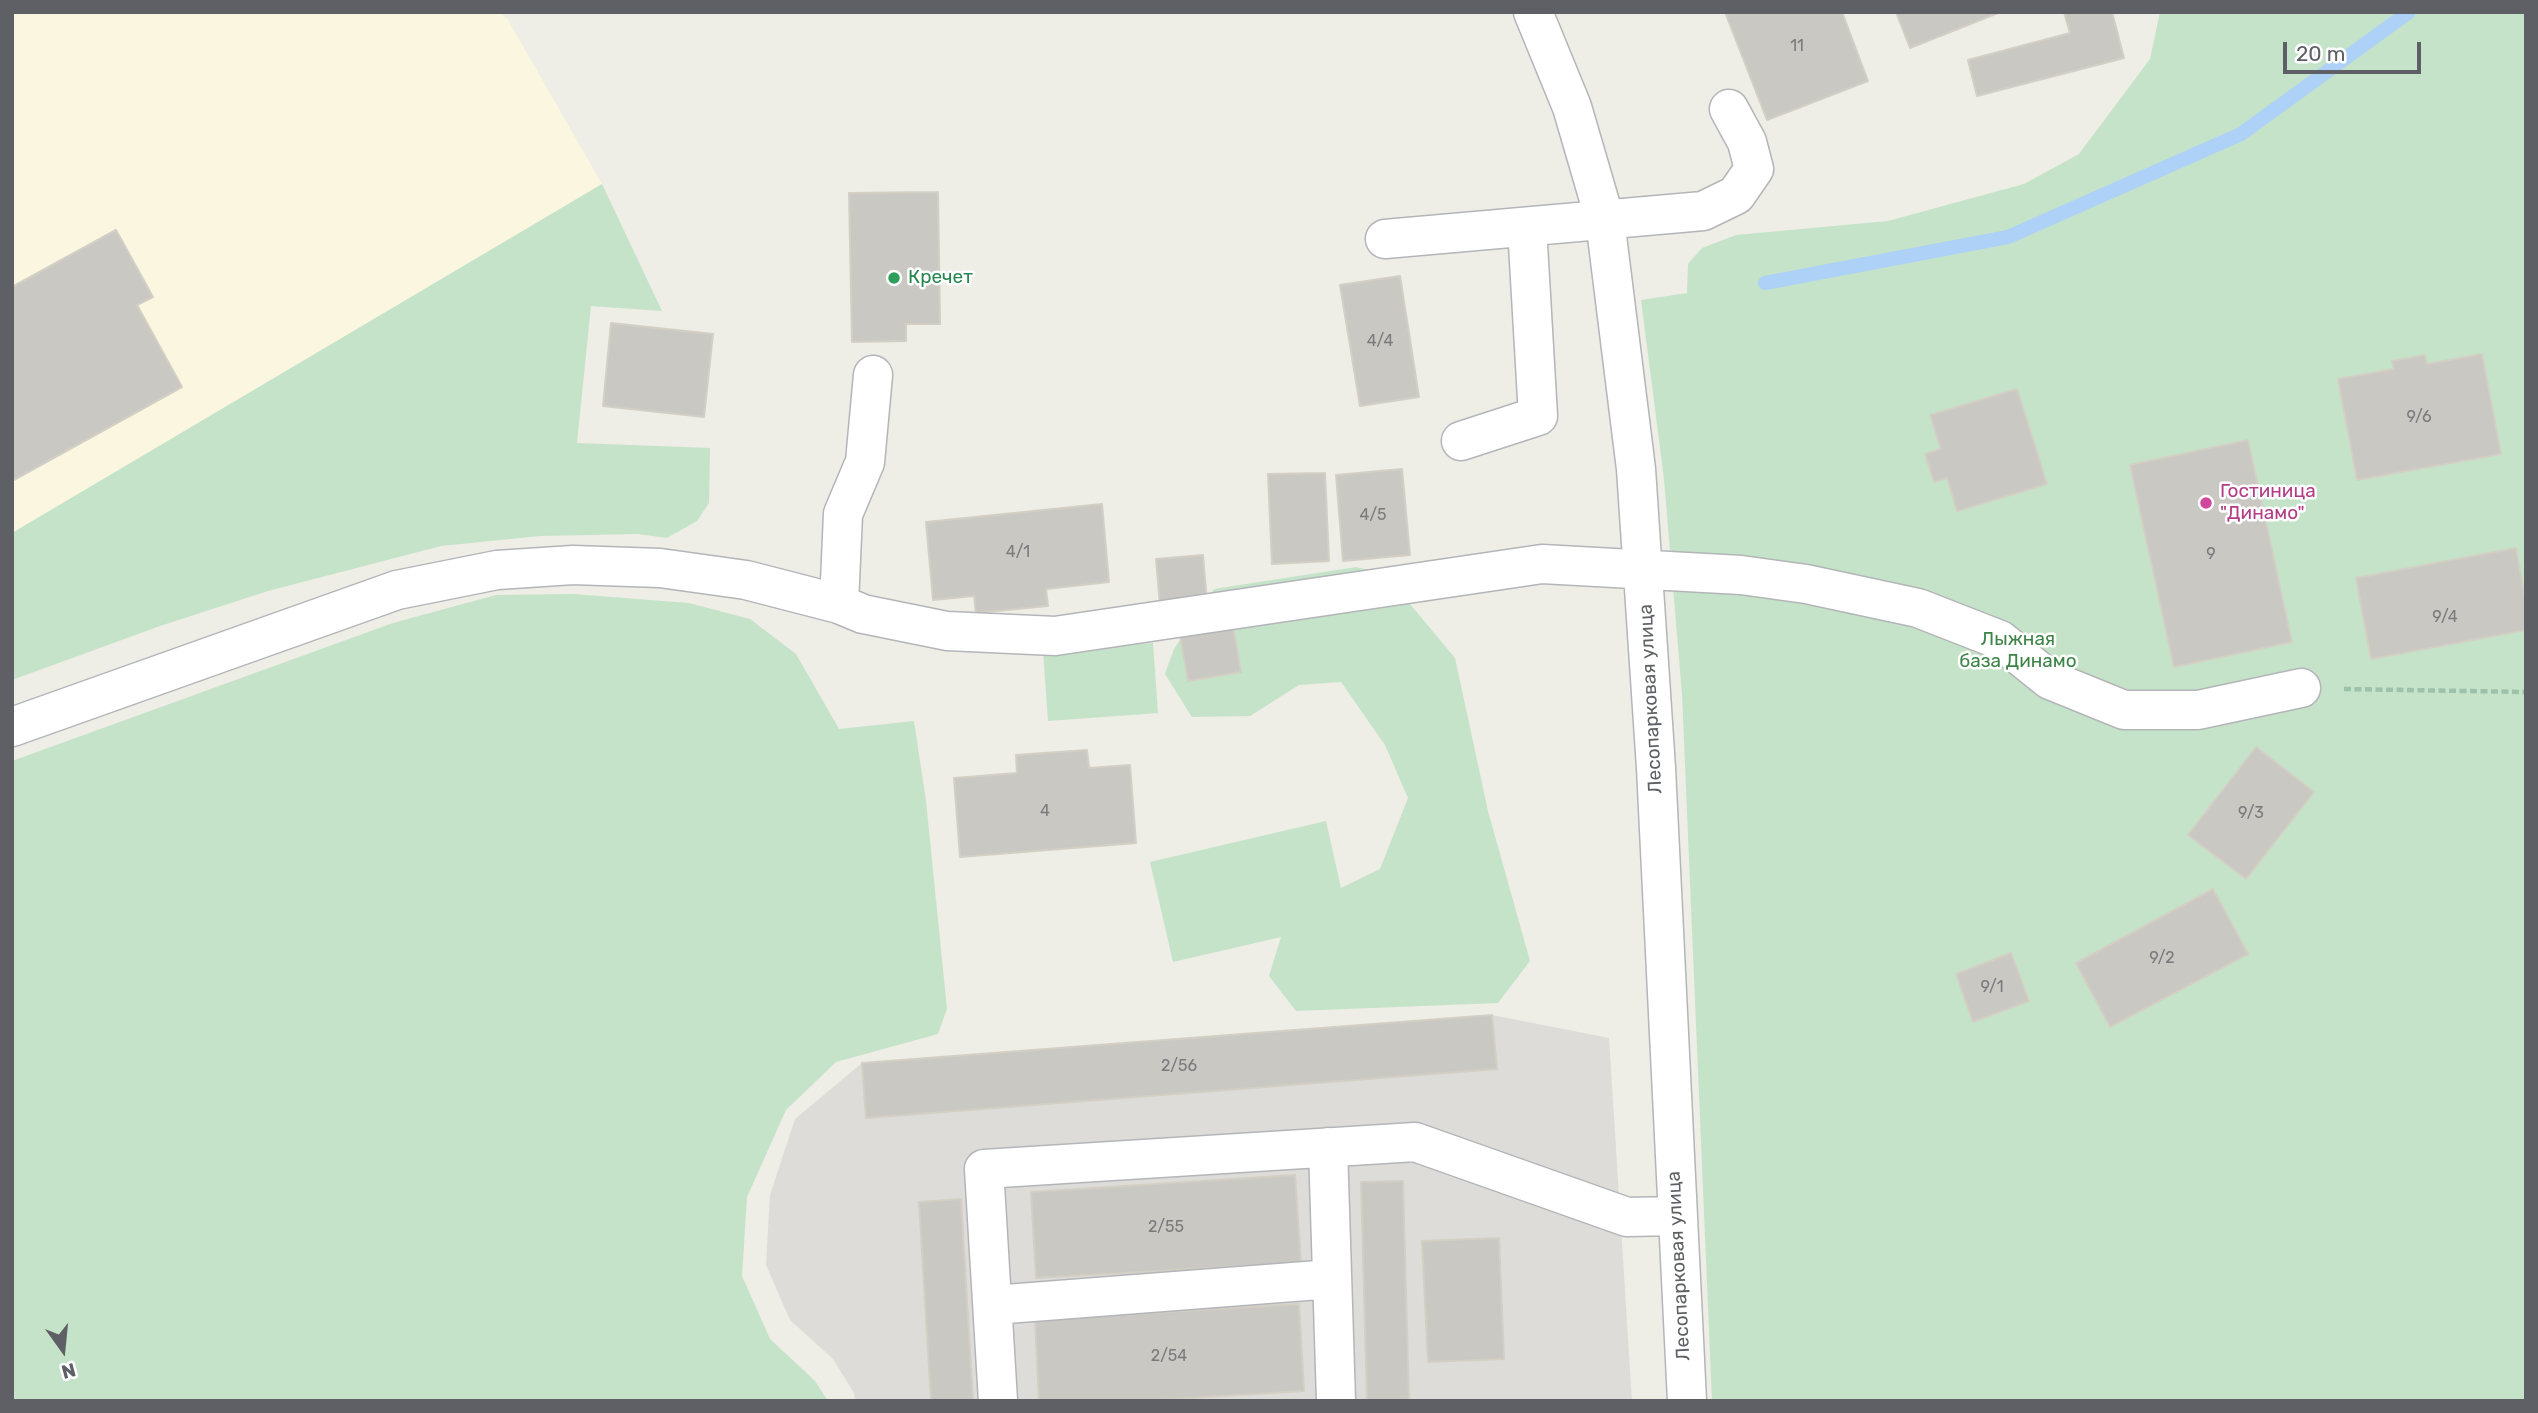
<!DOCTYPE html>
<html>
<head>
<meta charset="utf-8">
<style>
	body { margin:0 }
	#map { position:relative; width:2538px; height:1413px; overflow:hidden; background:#eeede6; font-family:Rubik,sans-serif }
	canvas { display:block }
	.frame { position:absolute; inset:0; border:14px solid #5e6065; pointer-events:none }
	.north { position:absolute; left:28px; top:1315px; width:70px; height:70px; -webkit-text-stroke:5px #fff; paint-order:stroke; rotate:165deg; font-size:19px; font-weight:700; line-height:28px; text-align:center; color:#5e6065 }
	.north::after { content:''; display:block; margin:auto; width:24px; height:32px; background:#5e6065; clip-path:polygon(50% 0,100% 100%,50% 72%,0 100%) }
	.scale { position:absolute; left:2283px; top:42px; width:138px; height:32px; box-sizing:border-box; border:4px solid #5e6065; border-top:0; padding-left:9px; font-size:21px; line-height:24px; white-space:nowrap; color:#5e6065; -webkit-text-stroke:5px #fff; paint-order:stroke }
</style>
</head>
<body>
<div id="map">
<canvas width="2538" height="1413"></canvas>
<div class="frame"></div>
<div class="north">N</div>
<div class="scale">20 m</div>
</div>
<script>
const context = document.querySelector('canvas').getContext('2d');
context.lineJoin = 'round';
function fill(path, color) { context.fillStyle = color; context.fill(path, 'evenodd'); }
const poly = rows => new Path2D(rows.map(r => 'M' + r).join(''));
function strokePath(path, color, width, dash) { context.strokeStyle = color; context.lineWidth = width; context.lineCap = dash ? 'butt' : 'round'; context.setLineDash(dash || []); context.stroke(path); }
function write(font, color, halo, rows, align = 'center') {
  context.font = font + ' Rubik,sans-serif'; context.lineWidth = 5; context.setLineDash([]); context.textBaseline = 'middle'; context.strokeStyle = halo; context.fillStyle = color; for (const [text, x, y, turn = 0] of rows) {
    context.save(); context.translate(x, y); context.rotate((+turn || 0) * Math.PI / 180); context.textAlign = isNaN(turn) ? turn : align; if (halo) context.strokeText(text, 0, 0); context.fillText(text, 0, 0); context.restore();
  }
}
const commercial = poly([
	[12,12,500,12,508,20,602,184,12,533]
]);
const industrial = poly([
	[1492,1015,1609,1038,1632,1401,855,1401,854,1393,833,1359,790,1320,766,1265,770,1195,795,1119,862,1063]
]);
const green = poly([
	[2160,12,2526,12,2526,1401,1712,1401,1682,694,1664,479,1641,300,1687,293,1688,264,1702,248,1736,235,1888,221,2024,184,2079,154,2150,59],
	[602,184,662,311,591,306,577,443,710,448,709,503,697,521,667,538,638,534,540,536,441,546,268,591,160,626,12,680,12,533],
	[1356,567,1385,574,1455,658,1488,811,1530,961,1498,1003,1296,1011,1269,976,1281,937,1173,962,1150,862,1326,821,1341,888,1380,869,1408,798,1385,745,1341,682,1299,685,1250,716,1192,717,1165,674,1174,649,1214,589],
	[573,594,689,603,750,619,796,654,839,729,914,721,926,801,947,1009,938,1034,836,1062,786,1110,747,1197,742,1276,770,1339,815,1381,828,1401,12,1401,12,761,393,623,496,595],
	[1153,643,1158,713,1048,721,1043,651]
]);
const stream = poly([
	[1765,283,2008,237,2241,134,2409,12]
]);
const building = poly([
	[1725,12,1842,12,1868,81,1767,120,1725,12],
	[1896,12,1997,12,1998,13,1910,48,1896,12],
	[2064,12,2112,12,2124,58,1977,96,1968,60,2070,33,2064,12],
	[938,192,940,324,906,324,906,341,852,342,849,193,938,192],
	[116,230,153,297,137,305,182,387,12,481,12,287,116,230],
	[1400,276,1419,397,1360,406,1340,285,1400,276],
	[611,323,713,334,704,417,603,406,611,323],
	[2482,354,2501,454,2357,480,2338,379,2394,369,2392,361,2425,355,2427,364,2482,354],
	[2017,389,2047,484,1957,511,1947,478,1934,482,1925,454,1941,449,1930,415,2017,389],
	[2248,440,2292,642,2174,667,2130,465,2248,440],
	[1402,469,1410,555,1343,561,1336,475,1402,469],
	[1325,473,1329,561,1272,564,1268,474,1325,473],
	[1102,504,1109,582,1046,589,1048,606,976,613,974,596,933,600,926,522,1102,504],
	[2516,548,2526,604,2526,630,2371,659,2356,578,2516,548],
	[1203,555,1207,603,1160,606,1156,559,1203,555],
	[1233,626,1241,672,1188,681,1180,635,1233,626],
	[2256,747,2314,792,2246,879,2188,835,2256,747],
	[1087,750,1089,768,1130,765,1136,843,960,857,954,778,1017,773,1016,755,1087,750],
	[2213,889,2248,954,2110,1027,2076,963,2213,889],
	[2011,953,2029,1001,1973,1022,1956,974,2011,953],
	[1492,1015,1497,1069,866,1118,862,1063,1492,1015],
	[1295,1175,1301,1263,1036,1278,1031,1192,1295,1175],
	[1403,1181,1409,1401,1367,1401,1361,1182,1403,1181],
	[961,1199,973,1401,931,1401,919,1202,961,1199],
	[1499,1238,1504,1359,1428,1362,1422,1241,1499,1238],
	[1299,1304,1304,1391,1143,1401,1039,1401,1035,1320,1299,1304]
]);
const path = poly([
	[2344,689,2526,692]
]);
const minor = poly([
	[1533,12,1572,107,1605,220,1636,469,1656,768,1687,1401],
	[1385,239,1703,211,1736,195,1754,169,1747,142,1729,109],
	[1461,441,1538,416,1527,227],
	[839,604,843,514,865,462,873,375],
	[12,727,397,590,497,570,573,565,660,568,746,580,839,604,863,614,947,631,1055,636,1542,564,1741,575,1806,584,1918,608,2000,640,2050,680,2124,710,2198,710,2301,688],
	[1328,1147,1336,1401],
	[993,1305,1332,1279],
	[998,1401,984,1169,1415,1142,1627,1217,1676,1216]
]);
const markers = [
	[894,278,7,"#2e9e5b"],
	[2206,503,7,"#d1479c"]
];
const numberNames = [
	["11",1797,46],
	["4/4",1380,341],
	["9/6",2419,417],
	["4/5",1373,515],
	["4/1",1018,552],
	["9",2211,554],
	["9/4",2445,617],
	["4",1045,811],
	["9/3",2251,813],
	["9/2",2162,958],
	["9/1",1992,987],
	["2/56",1179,1066],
	["2/55",1166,1227],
	["2/54",1169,1356]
];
const leisureNames = [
	["Кречет",908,278]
];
const hotelNames = [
	["Гостиница",2220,492],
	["\"Динамо\"",2220,514]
];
const parkNames = [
	["Лыжная",2018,640],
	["база Динамо",2018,662]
];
const streetNames = [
	["Лесопарковая улица",1651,699,-93],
	["Лесопарковая улица",1679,1266,-93]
];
fill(commercial, '#fbf6df');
fill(industrial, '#dddcd8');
fill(green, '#c5e3c8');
strokePath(stream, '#aed1f7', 14);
fill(building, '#cac8c3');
strokePath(building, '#d3cfc5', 2);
strokePath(minor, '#b3b5b9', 41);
strokePath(path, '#9ec1ab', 4.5, [7, 3.5]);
strokePath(minor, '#fff', 38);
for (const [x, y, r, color] of markers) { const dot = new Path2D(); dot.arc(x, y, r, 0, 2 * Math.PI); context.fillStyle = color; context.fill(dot); strokePath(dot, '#fff', 2.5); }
write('16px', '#797a7c', null, numberNames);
write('19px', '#27864d', '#fff', leisureNames, 'left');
write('19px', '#b23c85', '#fff', hotelNames, 'left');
write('19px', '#3e8347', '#fff', parkNames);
write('19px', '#5e6065', '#fff', streetNames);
</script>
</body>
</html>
